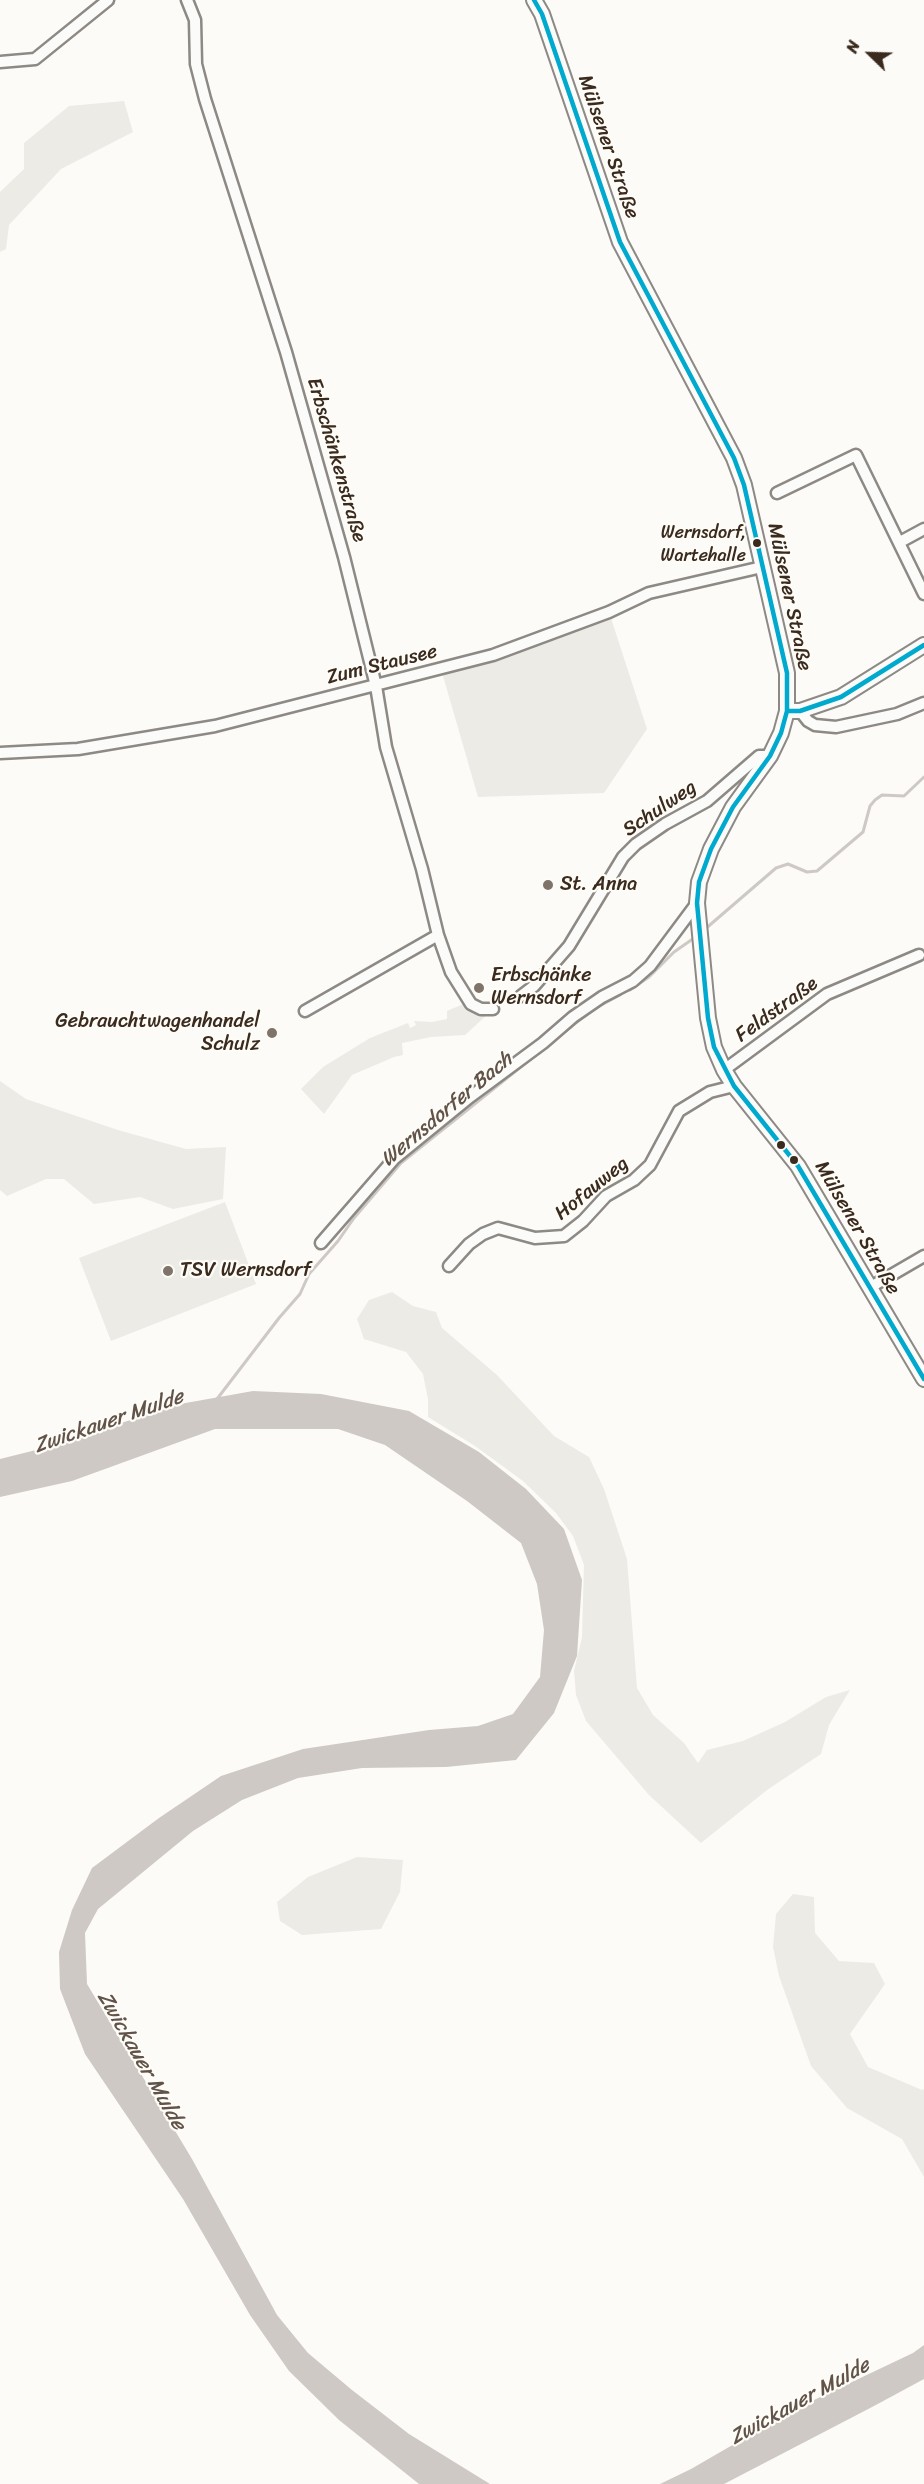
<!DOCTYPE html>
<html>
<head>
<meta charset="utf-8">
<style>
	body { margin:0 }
	#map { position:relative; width:924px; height:2484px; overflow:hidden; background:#fcfbf8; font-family:Sriracha,sans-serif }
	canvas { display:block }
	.north { position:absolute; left:840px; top:24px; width:60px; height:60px; -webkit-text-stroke:4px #fdfcf7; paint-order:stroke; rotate:293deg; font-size:16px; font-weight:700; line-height:24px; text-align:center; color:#3b2a1e }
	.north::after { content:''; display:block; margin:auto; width:21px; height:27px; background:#3b2a1e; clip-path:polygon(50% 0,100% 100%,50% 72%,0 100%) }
</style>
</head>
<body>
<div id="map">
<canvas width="924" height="2484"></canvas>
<div class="north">N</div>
</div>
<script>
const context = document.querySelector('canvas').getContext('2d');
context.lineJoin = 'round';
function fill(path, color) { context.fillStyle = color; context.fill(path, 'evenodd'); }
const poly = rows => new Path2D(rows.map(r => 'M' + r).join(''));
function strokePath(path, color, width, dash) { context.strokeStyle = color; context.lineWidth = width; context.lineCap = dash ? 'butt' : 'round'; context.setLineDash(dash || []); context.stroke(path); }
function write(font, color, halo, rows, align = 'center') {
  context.font = font + ' Sriracha,sans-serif'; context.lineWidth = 4.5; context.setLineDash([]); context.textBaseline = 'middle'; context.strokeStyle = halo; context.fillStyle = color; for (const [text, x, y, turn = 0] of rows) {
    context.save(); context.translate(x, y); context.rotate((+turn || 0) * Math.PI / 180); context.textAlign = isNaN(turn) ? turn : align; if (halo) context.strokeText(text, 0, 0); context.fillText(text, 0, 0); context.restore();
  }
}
const green = poly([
	[124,101,133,132,61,169,9,225,6,249,0,252,0,192,24,169,24,143,69,106],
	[609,612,647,729,604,793,478,797,441,669],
	[468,1002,476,1011,487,1015,465,1035,431,1037,402,1043,403,1055,394,1057,352,1075,324,1114,301,1089,323,1067,370,1038,408,1023,410,1028,416,1025,414,1021,432,1022,447,1019,447,1011],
	[0,1081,26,1099,118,1130,186,1149,226,1147,223,1199,173,1209,140,1197,94,1204,64,1179,46,1179,7,1196,0,1190],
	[225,1202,256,1284,111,1341,79,1258],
	[392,1292,413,1306,436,1312,442,1328,497,1375,554,1436,589,1457,604,1489,627,1559,637,1688,653,1715,684,1743,698,1763,707,1750,743,1741,785,1722,826,1697,850,1690,829,1725,821,1754,767,1790,701,1843,649,1795,586,1721,576,1695,574,1671,582,1637,584,1565,573,1536,556,1513,523,1481,475,1446,428,1417,428,1399,423,1374,406,1352,364,1339,357,1319,369,1300],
	[357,1857,403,1860,400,1892,381,1929,302,1935,280,1921,277,1902,308,1877],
	[793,1894,814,1897,815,1933,839,1961,874,1963,885,1984,850,2034,868,2067,922,2090,924,2089,924,2177,902,2139,847,2108,811,2066,779,1976,773,1947,776,1914]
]);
const water = poly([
	[253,1391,321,1394,409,1411,479,1452,526,1489,564,1529,582,1580,577,1656,554,1713,516,1760,446,1767,362,1768,298,1778,242,1800,193,1831,98,1909,85,1933,87,1984,192,2159,277,2315,308,2353,352,2390,409,2434,490,2484,419,2484,339,2420,289,2371,250,2315,183,2199,85,2054,60,1989,59,1952,72,1910,92,1868,159,1818,221,1776,303,1749,429,1730,478,1726,513,1714,540,1677,544,1630,537,1584,521,1543,467,1501,385,1445,338,1429,215,1429,72,1481,0,1497,0,1459,44,1448,180,1404],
	[924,2345,924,2379,874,2406,724,2484,660,2484,691,2469,793,2410,913,2353]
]);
const stream = poly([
	[704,930,776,868,788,864,807,872,817,871,863,832,870,806,875,800,882,795,904,796,924,777],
	[630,990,649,977,674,952,697,936],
	[217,1399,279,1318,300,1294,309,1274,338,1241,354,1218,401,1163,592,1010,620,995]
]);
const street = poly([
	[187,0,195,20,196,64,205,99,286,352,344,557,376,686,386,747,422,869,438,935,451,972,471,1004,481,1009,493,1009],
	[0,62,35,59,108,0],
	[777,493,856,455,924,594],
	[900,542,924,529],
	[800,711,808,721,815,725,836,727,897,714,924,703],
	[0,753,78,749,215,726,493,655,609,612,649,593,762,567],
	[521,996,534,986,569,946,623,857,636,844,665,824,707,801,759,756,770,756],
	[305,1011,438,935],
	[724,1070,827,994,919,955],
	[321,1243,394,1159,470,1097,543,1043,573,1017,602,997,633,981,650,966,697,903],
	[449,1266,469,1244,483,1234,498,1228,535,1238,564,1236,583,1221,606,1196,634,1180,650,1165,679,1111,710,1092,734,1086],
	[869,1288,924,1256]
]);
const secondary = poly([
	[534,0,542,14,620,242,734,458,744,485,787,673,787,711,781,733,770,756,733,807,711,849,699,882,697,903,708,1018,714,1047,724,1070,734,1086,798,1166,924,1379],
	[787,711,800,711,841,697,924,645]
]);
const bus1 = poly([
	[534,0,542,14,620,242,734,458,744,485,787,673,787,711,781,733,770,756,733,807,711,849,699,882,697,903,708,1018,714,1047,734,1086,798,1166,924,1379],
	[787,711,800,711,841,697,924,645]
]);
const markers = [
	[757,543,5,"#3b2a1e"],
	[548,885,6,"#7f736a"],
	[479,988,6,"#7f736a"],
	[272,1033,6,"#7f736a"],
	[781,1145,5,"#3b2a1e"],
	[794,1160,5,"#3b2a1e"],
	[168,1271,6,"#7f736a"]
];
const busNames = [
	["Wernsdorf,",746,533],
	["Wartehalle",746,556]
];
const streetNames = [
	["Mülsener Straße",608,147,71],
	["Erbschänkenstraße",336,460,74],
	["Mülsener Straße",789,597,78],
	["Zum Stausee",382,665,-14],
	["Schulweg",660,809,-34],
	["Feldstraße",777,1010,-36],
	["Hofauweg",592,1189,-39],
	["Mülsener Straße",857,1228,60]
];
const poiNames = [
	["St. Anna",560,885],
	["Erbschänke",491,976],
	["Wernsdorf",491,999],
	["Gebrauchtwagenhandel",260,1022,"right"],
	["Schulz",260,1045,"right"],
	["TSV Wernsdorf",180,1271]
];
const waterNames = [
	["Wernsdorfer Bach",447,1110,-40],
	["Zwickauer Mulde",109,1422,-19],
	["Zwickauer Mulde",141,2061,60],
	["Zwickauer Mulde",800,2402,-29]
];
fill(green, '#edebe6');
fill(water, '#cec9c4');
strokePath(stream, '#cec9c4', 3);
strokePath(street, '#8d8985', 15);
strokePath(secondary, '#8d8985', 18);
strokePath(street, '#fbfbf9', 10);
strokePath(secondary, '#fbfbf9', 14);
strokePath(bus1, '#00a9ce', 4.5);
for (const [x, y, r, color] of markers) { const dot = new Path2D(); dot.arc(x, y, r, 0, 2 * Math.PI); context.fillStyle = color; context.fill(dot); strokePath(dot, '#fdfcf7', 2); }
write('18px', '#3b2a1e', '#fdfcf7', busNames, 'right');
write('20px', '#3b2a1e', '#fdfcf7', streetNames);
write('20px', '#3b2a1e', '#fdfcf7', poiNames, 'left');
write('italic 21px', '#615349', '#fdfcf7', waterNames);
</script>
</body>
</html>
